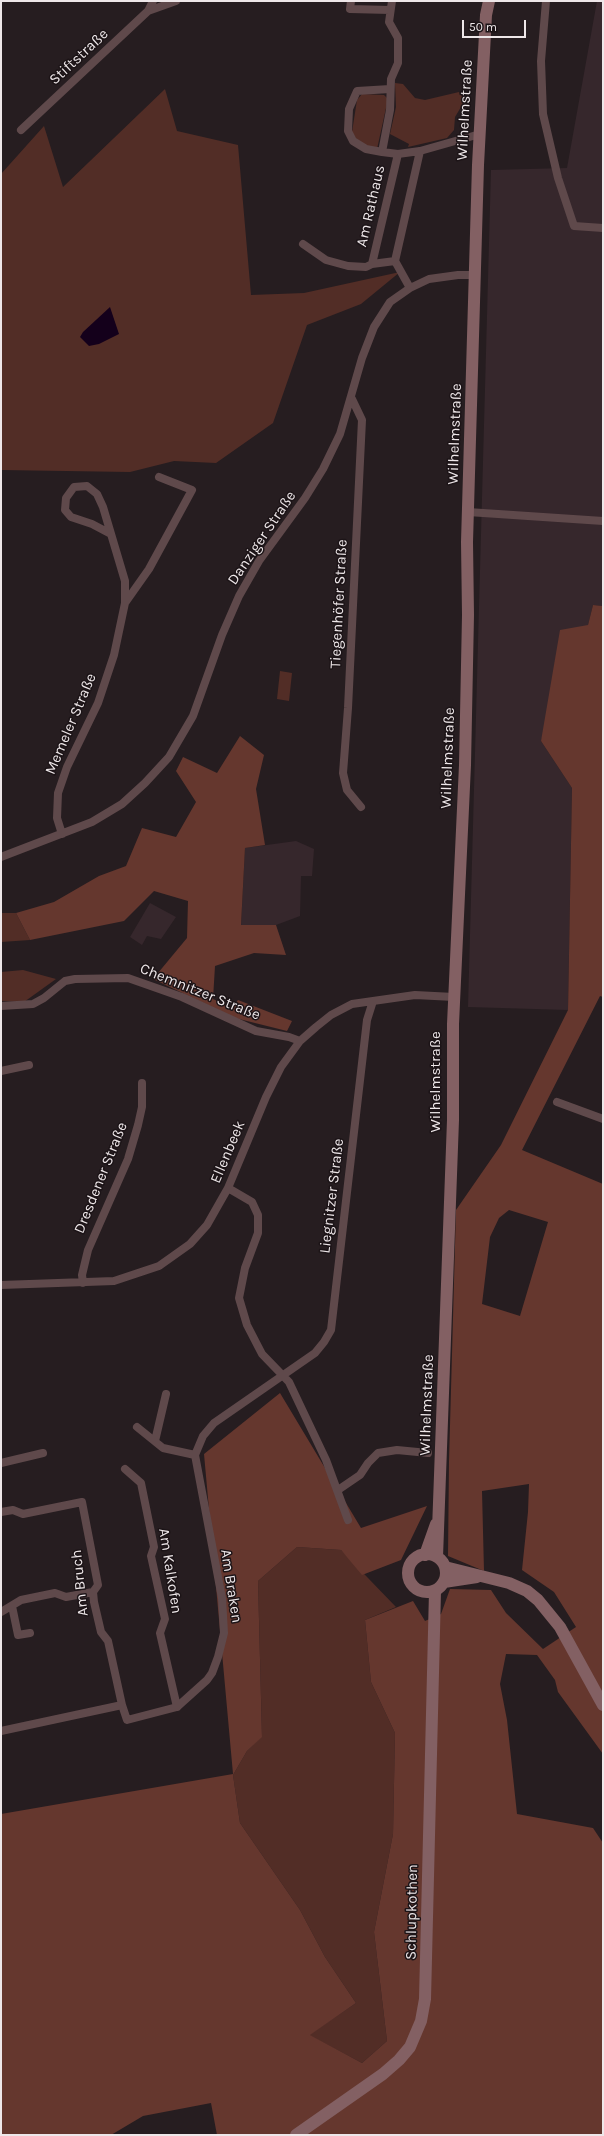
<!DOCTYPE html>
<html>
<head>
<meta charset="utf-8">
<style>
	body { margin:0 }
	#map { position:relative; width:604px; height:2136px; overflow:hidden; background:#261d20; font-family:Karla,sans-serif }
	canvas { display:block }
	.frame { position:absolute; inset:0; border:2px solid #eee7e9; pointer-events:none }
	.scale { position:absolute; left:462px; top:20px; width:64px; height:18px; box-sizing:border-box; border:2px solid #eee7e9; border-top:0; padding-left:5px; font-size:12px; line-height:14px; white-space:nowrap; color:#eee7e9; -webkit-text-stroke:3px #1c1417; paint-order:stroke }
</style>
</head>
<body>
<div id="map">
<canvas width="604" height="2136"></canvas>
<div class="frame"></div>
<div class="scale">50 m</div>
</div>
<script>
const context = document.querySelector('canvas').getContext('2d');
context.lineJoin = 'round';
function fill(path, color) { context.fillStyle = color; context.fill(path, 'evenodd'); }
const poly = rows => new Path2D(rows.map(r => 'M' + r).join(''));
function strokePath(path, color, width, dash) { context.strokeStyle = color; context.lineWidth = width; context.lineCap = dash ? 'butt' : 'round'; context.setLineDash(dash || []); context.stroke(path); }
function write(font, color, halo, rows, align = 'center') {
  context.font = font + ' Karla,sans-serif'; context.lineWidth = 3; context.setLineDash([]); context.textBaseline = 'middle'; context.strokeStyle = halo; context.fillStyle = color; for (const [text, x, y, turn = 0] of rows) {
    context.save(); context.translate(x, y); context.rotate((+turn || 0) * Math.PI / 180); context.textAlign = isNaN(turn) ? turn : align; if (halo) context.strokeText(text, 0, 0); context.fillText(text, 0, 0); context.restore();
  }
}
const built = poly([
	[597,1,603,1,603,606,593,605,588,625,541,741,572,788,568,1010,468,1007,491,170,567,168],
	[296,841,314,849,312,876,301,876,300,916,276,925,241,926,245,848],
	[150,903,176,917,161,939,147,936,142,945,130,937]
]);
const green = poly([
	[395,83,403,84,415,98,425,100,459,92,462,96,464,95,464,102,455,117,454,130,447,138,408,147,409,144,390,134,396,107],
	[165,89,177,131,238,145,251,295,304,293,400,272,361,304,307,325,273,423,216,463,174,461,130,472,1,470,1,174,44,126,63,187],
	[362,94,384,95,388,99,377,149,371,148,356,140,352,132,357,100],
	[280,671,292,673,289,701,277,699],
	[1,913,16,913,30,940,1,942],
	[23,970,56,979,24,1002,1,1001,1,972],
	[297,1547,341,1550,396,1607,365,1620,371,1682,395,1733,393,1834,374,1932,387,2041,362,2063,309,2035,356,2003,325,1957,300,1910,240,1823,233,1775,247,1751,262,1736,258,1581]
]);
const forest = poly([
	[593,605,603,606,603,997,600,996,522,1150,603,1184,603,1754,558,1692,555,1680,537,1655,506,1654,500,1684,507,1720,517,1814,593,1828,603,1843,603,2135,217,2135,211,2103,143,2116,111,2135,1,2135,1,1814,233,1774,204,1454,280,1393,361,1528,427,1506,401,1560,362,1575,341,1550,297,1547,258,1581,262,1737,247,1751,233,1775,240,1823,300,1910,325,1957,356,2003,310,2035,362,2063,387,2041,374,1932,393,1834,395,1733,371,1682,365,1620,413,1601,425,1621,441,1614,450,1589,491,1590,506,1613,543,1649,576,1627,554,1592,522,1570,528,1512,529,1484,482,1491,484,1571,448,1556,449,1461,456,1210,501,1145,568,1010,572,788,541,741,560,630,588,625],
	[509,1210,548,1222,520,1316,482,1304,490,1237,499,1218],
	[240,736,264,755,256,789,265,845,245,848,241,925,276,925,286,955,254,953,215,966,213,999,232,1008,238,1000,292,1021,287,1031,235,1018,153,979,187,938,188,901,154,891,124,921,30,940,16,913,54,902,99,876,126,866,142,828,176,837,196,802,176,771,183,757,217,773]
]);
const water = poly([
	[110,307,119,334,99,344,89,346,80,337,83,332]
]);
const street = poly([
	[351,1,350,9,390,10],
	[392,1,389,22,398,38,398,63,391,79,390,110,382,152,398,154,420,151,480,134],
	[546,1,541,61,543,114,558,178,574,226,603,228],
	[148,11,176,1],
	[21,130,148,11,153,1],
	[382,152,366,149,353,141,348,131,349,109,357,91,390,89],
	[398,154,372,264,395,261,410,288],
	[303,244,326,260,348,266,366,267,372,264],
	[395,261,420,151],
	[352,399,362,420,348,708,343,773,347,790,361,807],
	[468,512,603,521],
	[109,533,92,524,71,517,65,510,66,498,74,487,87,486,97,494,103,507,125,581,125,603],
	[62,834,57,818,58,793,67,767,98,703,114,655,125,603,149,569,192,490,159,477],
	[1,857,92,822,122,804,145,783,169,757,193,716,222,635,239,596,259,561,305,498,323,469,340,434,362,358,374,327,390,302,410,288,429,279,458,275,475,275],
	[1,1006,33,1004,44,998,65,981,75,979,128,978,182,997,256,1031,289,1037,300,1041],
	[1,1071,29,1065],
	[557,1102,603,1119],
	[228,1188,252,1202,258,1215,258,1233,245,1268,239,1298,247,1325,262,1354,289,1382,326,1460,348,1520],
	[83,1283,82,1275,88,1250,128,1159,138,1125,142,1107,142,1083],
	[1,1285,114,1281,159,1266,190,1244,207,1225,228,1188,266,1097,281,1067,300,1041,316,1027,331,1015,352,1004,415,995,454,997],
	[137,1427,163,1448,195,1455],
	[155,1441,166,1394],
	[1,1463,43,1453],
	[125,1469,141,1483,154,1547,151,1556,165,1619,160,1633,177,1707],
	[338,1490,360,1475,368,1463,378,1453,397,1450,428,1453],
	[1,1512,13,1510,23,1514,82,1502,98,1585,93,1592,94,1602,101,1632,108,1641,122,1705],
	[12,1606,18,1635,30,1633],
	[1,1612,21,1600,55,1593,66,1597,93,1592],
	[1,1731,122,1705,127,1720,177,1707,207,1680,212,1673,218,1657,224,1633,222,1598,195,1455,203,1436,214,1423,315,1353,324,1342,331,1330,367,1020,373,1001]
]);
const secondary = poly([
	'408 1573a19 19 0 1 1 38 0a19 19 0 1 1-38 0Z',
	[425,1555,436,1524],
	[437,1557,453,1120,453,1024,465,765,468,615,467,542,478,165,486,15,489,1],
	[445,1567,509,1583,527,1591,538,1600,560,1627,603,1705],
	[444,1582,477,1577],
	[296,2135,383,2074,399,2060,410,2047,421,2021,425,1999,435,1591]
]);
const streetNames = [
	["Stiftstraße",79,57,-43],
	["Wilhelmstraße",465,110,-87],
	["Am Rathaus",371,206,-77],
	["Wilhelmstraße",455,434,-88],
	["Danziger Straße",262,538,-56],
	["Tiegenhöfer Straße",339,604,-87],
	["Memeler Straße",71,724,-67],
	["Wilhelmstraße",448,758,-88],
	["Chemnitzer Straße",200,992,22],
	["Wilhelmstraße",436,1082,-90],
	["Ellenbeek",228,1152,-67],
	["Dresdener Straße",101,1178,-68],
	["Liegnitzer Straße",332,1196,-83],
	["Wilhelmstraße",427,1405,-88],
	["Am Kalkofen",170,1571,81],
	["Am Bruch",80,1583,-96],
	["Am Braken",231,1586,81],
	["Schlupkothen",412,1912,-89]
];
fill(built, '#36272c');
fill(green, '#522d26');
fill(forest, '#65372e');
fill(water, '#14001b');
strokePath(street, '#5f494b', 8);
strokePath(secondary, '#836063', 12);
write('15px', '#eee7e9', '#1c1417', streetNames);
</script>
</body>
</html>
